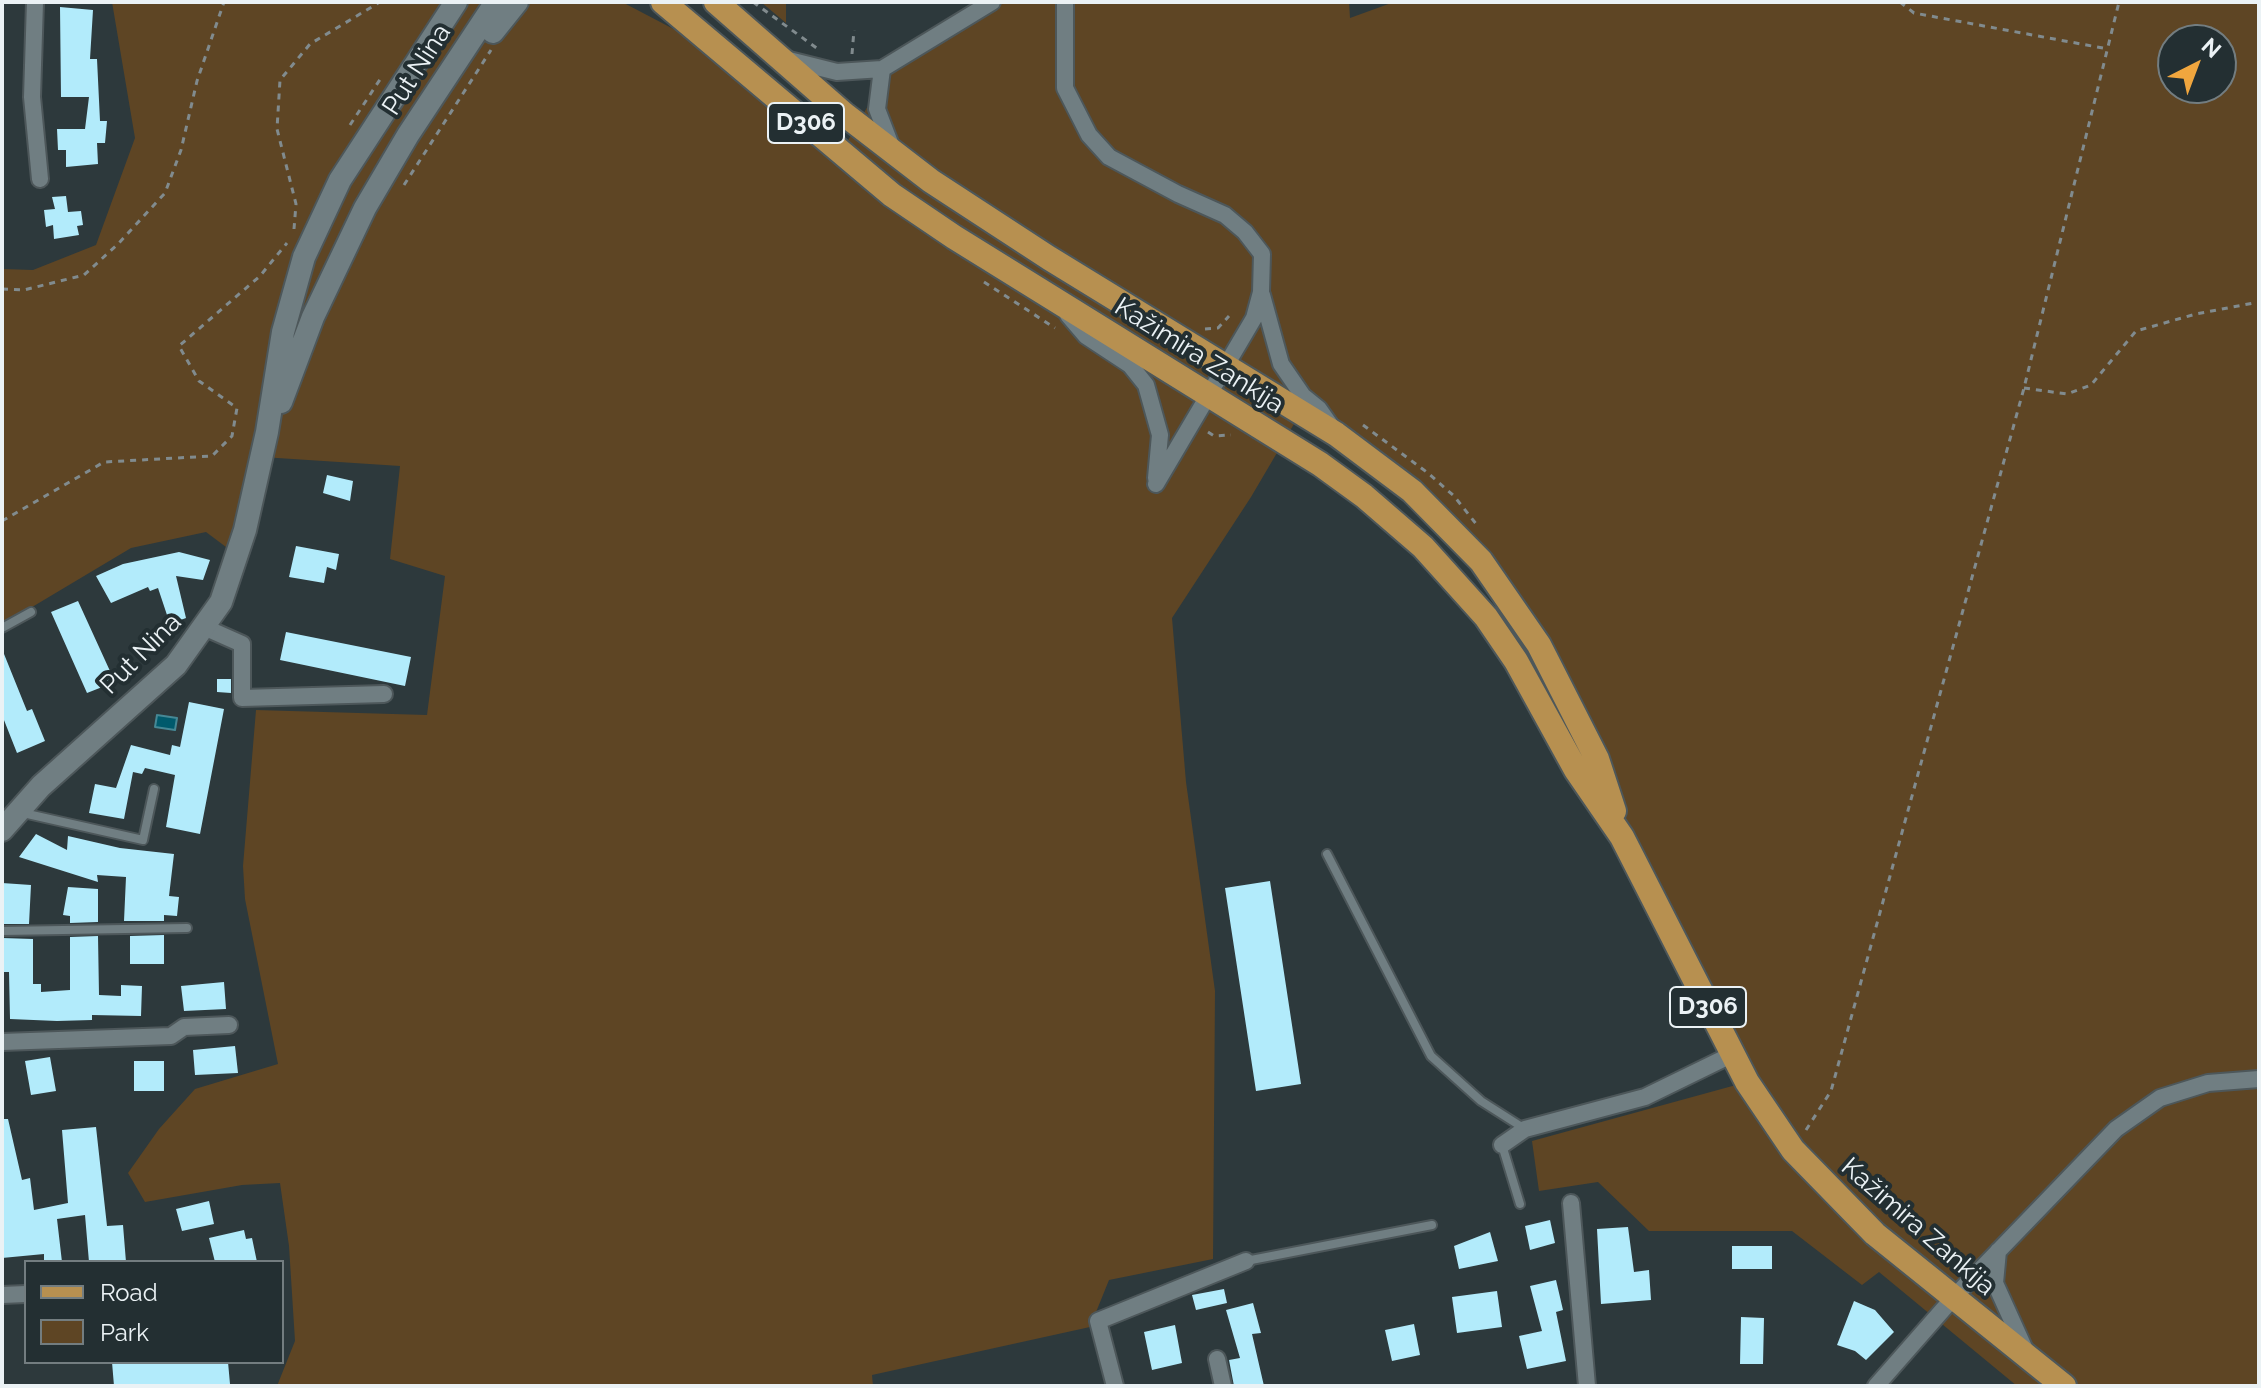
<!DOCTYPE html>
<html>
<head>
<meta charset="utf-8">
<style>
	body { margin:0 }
	#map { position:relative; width:2261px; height:1388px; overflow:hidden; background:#2d393c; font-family:Raleway,sans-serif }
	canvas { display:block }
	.frame { position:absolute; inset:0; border:4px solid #ebf2f5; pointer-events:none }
	.legend { position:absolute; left:24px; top:1260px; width:260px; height:104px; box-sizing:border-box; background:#232f32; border:2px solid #737d80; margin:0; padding:10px 14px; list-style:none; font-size:24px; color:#ebf2f5 }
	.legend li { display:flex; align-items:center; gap:16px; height:40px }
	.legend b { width:40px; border:2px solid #737d80 }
	.north { position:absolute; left:2157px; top:24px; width:80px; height:80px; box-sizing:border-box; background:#232f32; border:2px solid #737d80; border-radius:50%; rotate:42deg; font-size:22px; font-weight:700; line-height:32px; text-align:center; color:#ebf2f5 }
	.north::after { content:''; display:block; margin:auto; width:28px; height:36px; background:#f0a63e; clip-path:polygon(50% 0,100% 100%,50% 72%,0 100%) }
</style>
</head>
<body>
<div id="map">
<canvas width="2261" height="1388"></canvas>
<div class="frame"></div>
<ul class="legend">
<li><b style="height:10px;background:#b79050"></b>Road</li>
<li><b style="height:22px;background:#5e4524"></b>Park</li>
</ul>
<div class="north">N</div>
</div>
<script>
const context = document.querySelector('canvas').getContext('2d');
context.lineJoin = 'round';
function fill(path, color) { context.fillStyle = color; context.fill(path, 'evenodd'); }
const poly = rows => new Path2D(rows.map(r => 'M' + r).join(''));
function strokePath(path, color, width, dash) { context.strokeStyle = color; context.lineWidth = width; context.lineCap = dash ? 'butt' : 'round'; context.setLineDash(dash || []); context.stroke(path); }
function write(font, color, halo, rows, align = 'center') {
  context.font = font + ' Raleway,sans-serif'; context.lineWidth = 8; context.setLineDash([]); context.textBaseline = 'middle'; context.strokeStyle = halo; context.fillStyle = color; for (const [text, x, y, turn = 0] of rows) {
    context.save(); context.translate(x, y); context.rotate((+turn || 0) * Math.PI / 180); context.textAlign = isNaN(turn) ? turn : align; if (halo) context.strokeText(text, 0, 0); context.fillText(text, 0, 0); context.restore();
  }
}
const green = poly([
	[112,2,622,2,706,46,835,163,895,59,992,2,1349,2,1350,18,1394,2,2259,2,2259,1386,2017,1386,1879,1272,1862,1285,1792,1231,1649,1231,1598,1182,1539,1191,1532,1141,1747,1082,1622,837,1597,759,1481,561,1301,412,1251,497,1172,618,1186,782,1215,991,1213,1259,1109,1280,1090,1327,872,1375,873,1386,277,1386,295,1341,289,1246,280,1183,242,1185,145,1202,128,1173,159,1129,195,1089,278,1064,245,899,243,866,256,710,427,715,445,576,390,559,400,466,262,457,238,556,206,532,131,548,2,625,2,269,33,270,96,245,135,138],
	[2173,40,2221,40,2221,88,2173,88],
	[761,2,786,2,786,23]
]);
const water = poly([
	[157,715,177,718,175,730,155,727,157,715]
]);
const building = poly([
	[60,7,93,10,90,59,97,59,100,121,107,121,105,143,97,143,98,164,66,167,66,150,58,150,57,129,85,129,89,97,61,97],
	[66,196,68,212,81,211,83,225,77,226,79,235,54,239,53,225,46,227,44,210,55,209,52,197],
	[327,475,353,481,350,501,323,493],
	[296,546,339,554,336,570,327,567,324,583,289,577],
	[179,552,210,560,203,580,176,576,186,618,170,624,158,588,150,591,148,587,111,603,96,576,123,564],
	[78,601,115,682,87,693,51,612],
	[286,632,411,657,405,686,280,660],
	[2,649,27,711,32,709,45,741,17,753,2,715],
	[217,679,231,679,231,693,217,692],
	[189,702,224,709,200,834,166,827,175,775,145,768,142,774,133,772,124,819,89,813,95,784,116,788,131,745,170,755,172,745,180,747],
	[36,834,67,850,68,836,120,848,174,854,169,896,179,897,177,916,164,915,164,921,124,921,126,877,97,875,98,882,19,857],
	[1270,881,1301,1084,1256,1091,1225,888],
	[2,883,31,885,29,924,2,924],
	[68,887,98,889,98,922,70,923,70,916,63,915],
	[164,935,164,964,130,964,130,936],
	[98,936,99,995,121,996,121,985,142,986,141,1016,92,1015,92,1020,57,1021,10,1019,9,972,2,972,2,938,33,939,33,984,41,984,41,992,70,990,70,937],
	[224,982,226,1009,184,1011,181,986],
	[235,1046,238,1073,195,1075,193,1050],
	[50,1057,56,1091,31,1095,25,1061],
	[134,1061,164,1061,164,1091,134,1091],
	[2,1119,8,1119,22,1180,30,1178,34,1210,68,1203,62,1130,96,1127,107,1226,123,1225,126,1262,89,1262,85,1215,57,1219,62,1262,44,1262,44,1254,2,1258],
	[209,1201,214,1224,182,1231,176,1209],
	[1550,1220,1555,1243,1530,1250,1525,1226],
	[1628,1227,1634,1272,1649,1270,1651,1300,1601,1304,1597,1229],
	[244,1230,246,1239,252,1238,257,1262,215,1262,209,1238],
	[1490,1232,1498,1261,1459,1269,1454,1246],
	[1732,1246,1772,1246,1772,1269,1732,1269],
	[1556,1280,1563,1310,1556,1312,1566,1361,1527,1369,1519,1336,1542,1331,1530,1286],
	[1224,1289,1227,1303,1196,1310,1192,1295],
	[1497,1291,1502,1327,1457,1333,1452,1297],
	[1854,1301,1875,1310,1894,1332,1866,1360,1855,1351,1837,1345],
	[1253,1303,1261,1333,1252,1334,1264,1386,1234,1386,1229,1360,1240,1358,1226,1310],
	[1741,1317,1764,1318,1763,1364,1740,1364],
	[1414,1324,1420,1355,1392,1361,1385,1330],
	[1175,1325,1182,1363,1152,1370,1144,1332],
	[112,1362,228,1362,230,1384,114,1386]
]);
const path = poly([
	[753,2,818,49],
	[1900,2,1914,13,2108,49],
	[852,54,854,30],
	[350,125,383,75],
	[404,185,491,50],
	[294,229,296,204,277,129,280,80,310,44,380,2],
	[984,282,1055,328],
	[2,289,24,290,84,275,118,244,165,193,181,150,197,81,224,2],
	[1205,329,1218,328,1229,316],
	[2024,388,2067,394,2091,385,2136,331,2196,314,2259,302],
	[1363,425,1428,473,1454,496,1477,525],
	[1208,432,1214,436,1231,435],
	[2,521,104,462,212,456,232,436,237,408,199,381,179,346,260,276,287,243],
	[1806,1130,1831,1091,2024,388,2119,2]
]);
const lane = poly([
	[2,628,31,612],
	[23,813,143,840,154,789],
	[1327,854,1431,1056,1481,1101,1525,1129],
	[2,931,187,928],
	[1502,1145,1520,1204],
	[1246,1261,1432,1225]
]);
const street = poly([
	[35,2,32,97,40,179],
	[1065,2,1065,88,1089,135,1109,157,1178,194,1225,215,1245,232,1262,254,1261,292,1254,318,1156,484],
	[785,59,837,72,882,69],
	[882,69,992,2],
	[882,69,877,109,892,148],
	[1262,295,1281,364,1303,396,1319,409,1331,426],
	[1068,315,1086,336,1130,365,1146,385,1160,435,1156,478],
	[206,628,242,644,242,698,384,694],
	[2,1042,171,1036,184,1027,229,1025],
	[1502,1145,1525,1129,1645,1097,1733,1054],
	[1571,1203,1587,1386],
	[1998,1251,1995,1283,2027,1354],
	[2,1295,26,1294],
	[1217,1359,1223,1386],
	[1115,1386,1098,1321,1246,1261],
	[1876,1386,1954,1297,2116,1129,2160,1098,2208,1083,2259,1079]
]);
const secondary = poly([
	[493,32,517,2],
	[281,402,313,317,365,208,408,135,496,2],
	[2,830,41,786,176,665,221,602,245,530,267,432,283,332,304,257,340,180,456,2]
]);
const primary = poly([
	[663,2,892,195,954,237,1320,464,1364,496,1423,547,1486,617,1516,661,1576,770,1622,837,1747,1082,1793,1150,1875,1234,2064,1386],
	[716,2,844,114,931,181,1049,258,1336,434,1412,491,1481,561,1539,645,1597,759,1614,811]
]);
const shields = [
	[806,123,76],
	[1708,1007,76]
];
const shieldNames = [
	["D306",806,123],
	["D306",1708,1007]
];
const streetNames = [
	["Put Nina",417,70,-57],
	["Kažimira Zankija",1199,356,32],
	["Put Nina",141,654,-45],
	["Kažimira Zankija",1918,1227,41]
];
fill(green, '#5e4524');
fill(water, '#005a6c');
strokePath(water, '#468895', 2);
fill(building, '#b2ebfb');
strokePath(lane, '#4d575a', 12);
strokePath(street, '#4d575a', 20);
strokePath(secondary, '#4d575a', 26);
strokePath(primary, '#4d575a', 28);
strokePath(path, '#818b8e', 3, [6, 6]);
strokePath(lane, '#707e82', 8);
strokePath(street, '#707e82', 16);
strokePath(secondary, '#707e82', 22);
strokePath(primary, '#b79050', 24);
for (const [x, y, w] of shields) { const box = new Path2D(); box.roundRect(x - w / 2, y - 20, w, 40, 6); context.fillStyle = '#232f32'; context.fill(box); strokePath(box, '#ebf2f5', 2); }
write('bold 24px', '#ebf2f5', null, shieldNames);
write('26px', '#ebf2f5', '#232f32', streetNames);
</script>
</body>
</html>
